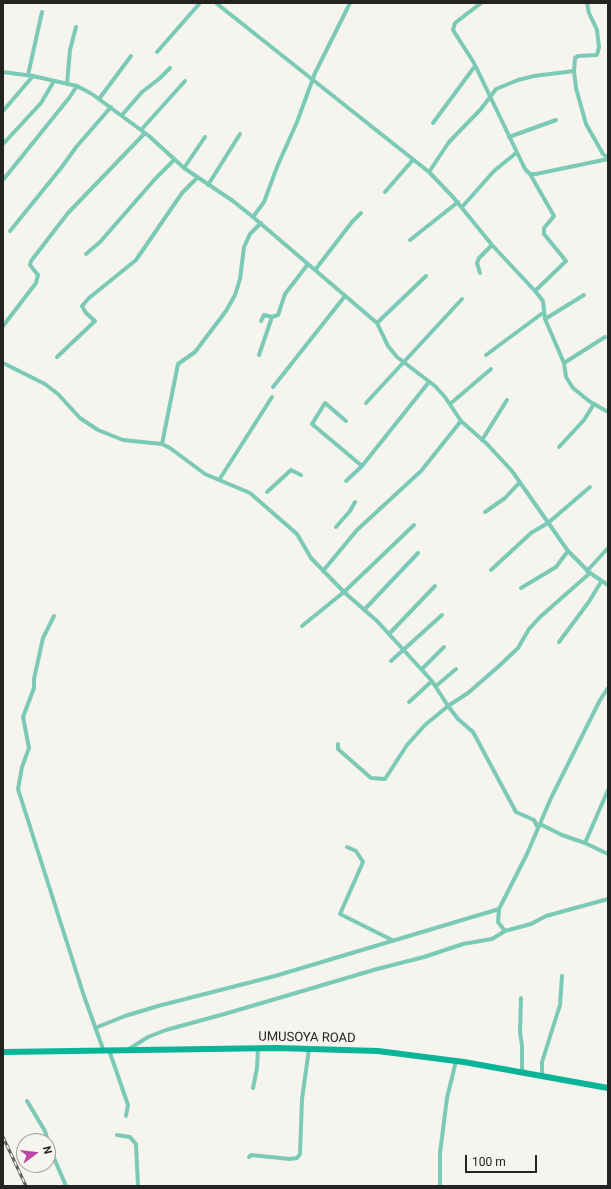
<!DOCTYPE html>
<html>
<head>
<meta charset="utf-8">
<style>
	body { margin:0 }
	#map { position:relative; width:611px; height:1189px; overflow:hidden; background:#f6f4ee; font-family:Roboto,sans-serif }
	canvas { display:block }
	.frame { position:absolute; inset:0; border:4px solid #242321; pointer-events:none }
	.north { position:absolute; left:16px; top:1133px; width:40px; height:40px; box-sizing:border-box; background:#f6f4ee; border:1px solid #a2a09c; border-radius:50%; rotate:75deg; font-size:11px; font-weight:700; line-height:16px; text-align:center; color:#242321 }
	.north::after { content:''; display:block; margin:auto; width:14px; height:18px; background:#b848a4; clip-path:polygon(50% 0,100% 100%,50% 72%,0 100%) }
	.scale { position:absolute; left:465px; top:1155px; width:72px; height:18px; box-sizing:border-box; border:2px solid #242321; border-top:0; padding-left:5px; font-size:12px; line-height:14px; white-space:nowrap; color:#242321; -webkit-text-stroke:3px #f6f4ee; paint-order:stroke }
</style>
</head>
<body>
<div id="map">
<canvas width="611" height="1189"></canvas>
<div class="frame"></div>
<div class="north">N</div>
<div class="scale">100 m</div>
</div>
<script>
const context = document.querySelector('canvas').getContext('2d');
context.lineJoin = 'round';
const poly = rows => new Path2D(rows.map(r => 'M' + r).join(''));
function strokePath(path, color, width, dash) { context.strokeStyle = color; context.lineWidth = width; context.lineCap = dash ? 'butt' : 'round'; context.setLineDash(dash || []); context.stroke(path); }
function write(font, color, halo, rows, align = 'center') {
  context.font = font + ' Roboto,sans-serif'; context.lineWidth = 3; context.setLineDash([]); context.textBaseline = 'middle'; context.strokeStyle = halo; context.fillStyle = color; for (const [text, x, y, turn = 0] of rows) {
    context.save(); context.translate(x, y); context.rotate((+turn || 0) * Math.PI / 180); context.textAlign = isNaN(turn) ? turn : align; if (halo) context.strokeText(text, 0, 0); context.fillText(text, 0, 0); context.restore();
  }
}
const minor = poly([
	[216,3,429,172],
	[481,3,455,23,453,30,474,63,525,169,530,174,536,174,608,159],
	[587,3,589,13,597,30,599,47,597,55,578,56,575,58,574,71,576,88,586,124,603,154,608,158],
	[157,52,200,3],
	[3,72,33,76,77,86,92,94,149,136,184,168,233,201,253,217,377,323,388,346,397,357,435,386,445,397,461,421,487,444,512,471,568,551,590,573,608,585],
	[28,75,42,12],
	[67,84,70,50,76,27],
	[99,99,131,56],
	[3,111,33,76],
	[122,115,142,92,159,79,170,68],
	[433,123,475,66],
	[141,130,185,81],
	[509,137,556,120],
	[3,144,41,103,54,81],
	[184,168,205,137],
	[530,174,554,216,544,228,544,234,566,261,535,291,543,301,545,319,564,363,566,377,573,388,589,401,608,412],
	[3,180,69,98,77,86],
	[208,185,240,134],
	[385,192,412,161],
	[462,207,494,171,516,153],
	[253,217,264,202,277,167,297,122,315,73,350,3],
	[10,231,61,168,77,146,111,107],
	[410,240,458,202],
	[86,254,100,242,155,179,174,160],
	[315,270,352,222,361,213],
	[480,273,477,263,479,258,492,245],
	[535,291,492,245,453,197,429,172,449,142,481,109,496,89,518,80,534,76,574,71],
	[545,319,584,295],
	[261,321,264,315,272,317],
	[377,323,426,276],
	[3,326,36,283,38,275,30,265,31,261,68,213,145,133],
	[259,355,272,317,278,315,285,294,308,264],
	[486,355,544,312],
	[57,357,95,321,86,313,82,306,89,298,136,260,182,193,198,177],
	[3,363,45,384,58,394,80,418,98,430,123,440,162,444,170,448,205,474,250,493,297,534,311,558,344,592,414,525],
	[564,363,605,337],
	[273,387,345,296],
	[366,403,462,299],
	[450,404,491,369],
	[346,421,325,403,312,424,362,466],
	[482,440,507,400],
	[162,444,178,364,195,352,226,311,235,295,240,279,244,247,250,234,261,223],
	[559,447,584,420,594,404],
	[219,480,272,397],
	[346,481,362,466,429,382],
	[267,492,291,470,301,475],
	[485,512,505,498,520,482],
	[336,527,350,511,355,502],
	[491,570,531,533,548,523,590,487],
	[323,571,357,530,421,471,461,421],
	[587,571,608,548],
	[521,588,556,567,568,551],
	[364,610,418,553],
	[54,616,43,638,34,679,34,688,23,717,29,748,22,767,18,789,84,996,103,1049],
	[302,626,344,592,377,621,432,681,448,706,458,719,473,732,516,812,534,820,538,828],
	[389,634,435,586],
	[559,642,588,603,601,582],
	[391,661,442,615],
	[422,669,444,647],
	[436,686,456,669],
	[409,702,432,681],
	[338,744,338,749,371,778,385,779,407,745,425,725,448,706,468,693,499,666,518,648,529,629,540,617,590,573],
	[540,824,562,835,585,843,608,854],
	[585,843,608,790],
	[347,847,356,851,363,862,340,914,392,940],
	[505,931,498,922,499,909,527,854,551,798,600,700,608,688],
	[521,998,520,1032,522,1046,522,1071],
	[95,1028,125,1016,158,1006,275,976,499,909],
	[129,1049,148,1037,166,1030,228,1013,377,969,424,957,463,944,492,939,505,931,531,924,546,916,608,899],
	[109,1050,128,1105,126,1116],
	[542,1076,542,1062,560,1005,562,976],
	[253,1088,257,1068,258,1048],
	[27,1101,45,1131,48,1141],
	[117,1135,130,1137,136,1144,138,1186],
	[48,1144,66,1186],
	[249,1157,251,1155,290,1159,297,1158,300,1154,302,1099,309,1049],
	[440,1186,440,1153,447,1098,456,1061]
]);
const secondary = poly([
	[3,1052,277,1048,378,1051,464,1062,608,1088]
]);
const rail = poly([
	[3,1137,26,1186]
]);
const streetNames = [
	["UMUSOYA ROAD",307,1038,1]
];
strokePath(minor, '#7acab5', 4);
strokePath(secondary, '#09b497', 6);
strokePath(rail, '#63615e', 3);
strokePath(rail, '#f6f4ee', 1.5, [4.5]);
write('13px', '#242321', '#f6f4ee', streetNames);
</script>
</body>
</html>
